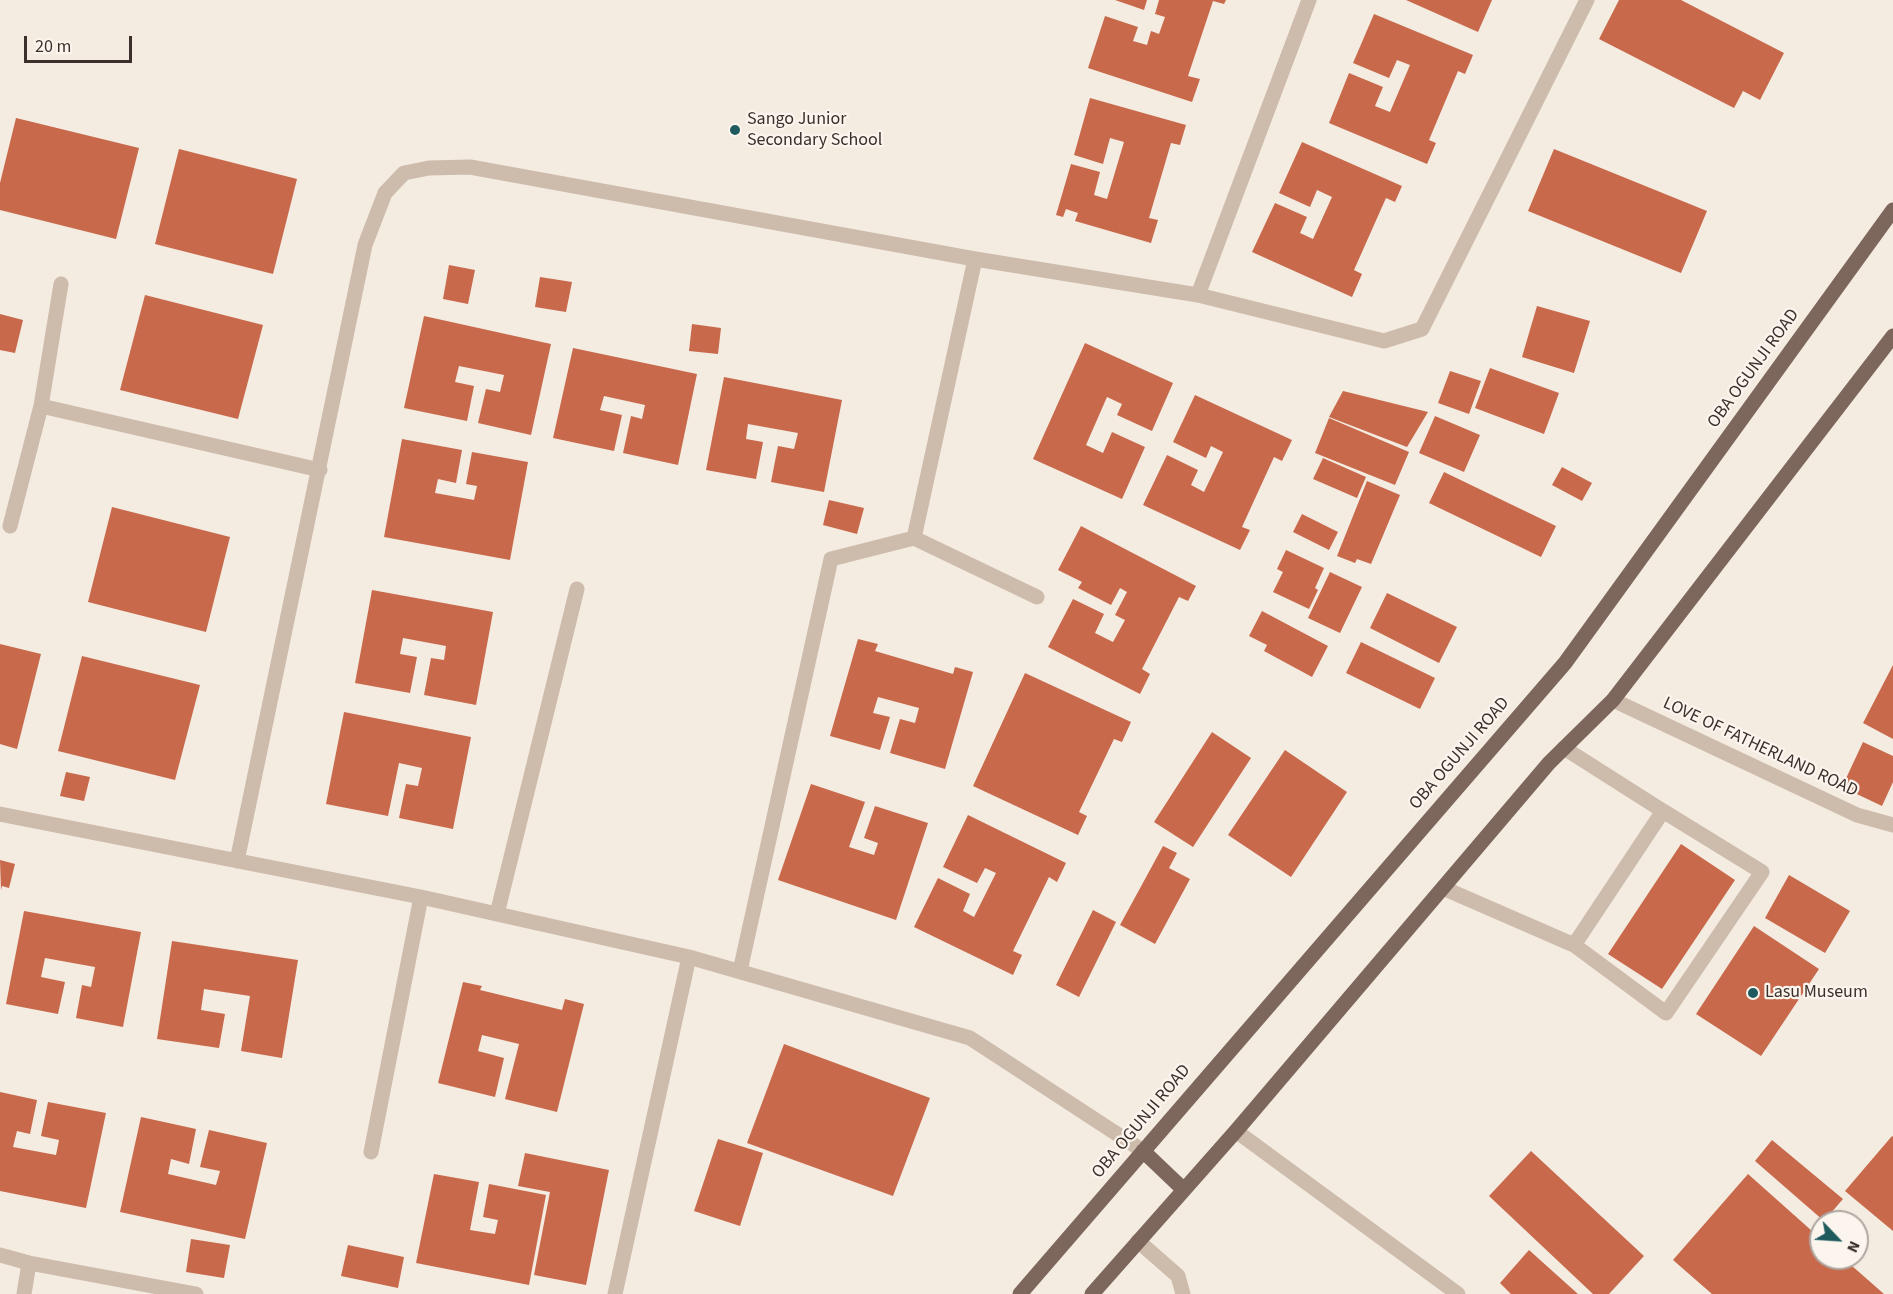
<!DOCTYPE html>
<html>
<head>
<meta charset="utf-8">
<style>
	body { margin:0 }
	#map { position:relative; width:1893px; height:1294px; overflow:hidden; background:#f4ebe1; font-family:"Source Sans 3",sans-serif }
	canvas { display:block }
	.north { position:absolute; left:1809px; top:1210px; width:60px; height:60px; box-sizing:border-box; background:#fbf5ee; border:2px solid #aea6a0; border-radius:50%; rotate:115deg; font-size:16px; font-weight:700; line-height:24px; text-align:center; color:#3b302b }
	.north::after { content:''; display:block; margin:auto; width:21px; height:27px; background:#1f5a5e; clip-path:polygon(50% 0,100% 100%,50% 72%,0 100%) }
	.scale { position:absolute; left:24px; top:36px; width:108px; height:27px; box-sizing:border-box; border:3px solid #3b302b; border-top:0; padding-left:8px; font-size:18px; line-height:21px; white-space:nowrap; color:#3b302b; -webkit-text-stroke:4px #fbf5ee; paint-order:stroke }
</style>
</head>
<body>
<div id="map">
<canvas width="1893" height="1294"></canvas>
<div class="north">N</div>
<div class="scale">20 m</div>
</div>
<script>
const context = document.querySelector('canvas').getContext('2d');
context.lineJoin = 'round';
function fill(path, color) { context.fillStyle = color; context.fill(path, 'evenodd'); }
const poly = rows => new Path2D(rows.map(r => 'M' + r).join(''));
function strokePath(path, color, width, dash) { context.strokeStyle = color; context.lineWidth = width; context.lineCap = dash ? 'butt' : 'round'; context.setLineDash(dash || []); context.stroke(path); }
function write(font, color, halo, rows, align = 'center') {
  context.font = font + ' "Source Sans 3",sans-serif'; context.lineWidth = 4.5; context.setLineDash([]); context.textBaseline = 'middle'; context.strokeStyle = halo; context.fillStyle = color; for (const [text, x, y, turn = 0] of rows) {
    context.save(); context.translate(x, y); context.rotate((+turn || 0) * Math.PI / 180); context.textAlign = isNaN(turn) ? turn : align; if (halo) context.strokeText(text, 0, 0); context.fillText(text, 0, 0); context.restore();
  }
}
const building = poly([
	[1115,0,1147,0,1144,10],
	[1159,0,1226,0,1224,4,1213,1,1188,76,1200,79,1192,102,1088,68,1105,16,1138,27,1133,41,1147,45,1151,31,1159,34,1165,17,1155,14],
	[1406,0,1492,0,1478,32],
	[1619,0,1681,0,1784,53,1760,100,1743,91,1734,108,1599,39],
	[1374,14,1473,55,1465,74,1458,71,1429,140,1436,143,1427,164,1329,123,1349,73,1383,87,1375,106,1390,112,1410,65,1397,60,1389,78,1353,63],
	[1090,98,1186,125,1180,145,1171,143,1149,218,1158,220,1151,243,1075,221,1078,213,1066,209,1063,217,1056,215,1071,164,1100,172,1094,195,1107,199,1124,142,1110,138,1103,164,1074,155],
	[16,118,139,148,116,239,0,210,0,183],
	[1302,142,1402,186,1395,202,1386,198,1354,270,1362,274,1352,297,1252,252,1275,203,1307,217,1300,233,1313,239,1332,197,1317,190,1310,207,1279,193],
	[179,149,297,179,273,274,155,244],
	[1554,149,1707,211,1681,273,1528,211],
	[449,265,475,270,468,304,443,299],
	[540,277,572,282,566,312,535,307],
	[145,295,263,325,238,419,120,390],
	[1537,306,1590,321,1574,373,1522,357],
	[0,314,23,320,15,353,0,350],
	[424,316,551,344,531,435,478,423,486,389,500,392,504,375,459,366,455,382,474,386,467,421,404,408],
	[692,324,721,328,718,354,689,351],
	[1085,343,1173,383,1152,431,1117,415,1122,404,1107,397,1086,445,1103,453,1112,432,1145,447,1122,499,1033,459],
	[573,348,697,374,678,465,623,453,631,416,642,419,645,405,604,396,600,410,622,415,614,451,553,438],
	[1490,368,1559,393,1544,434,1475,408],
	[1450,371,1481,381,1469,414,1438,403],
	[724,377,842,400,824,492,771,482,778,446,794,449,798,433,748,424,746,439,763,442,756,479,706,470],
	[1343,391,1428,412,1407,447,1329,417],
	[1195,395,1292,440,1282,461,1274,457,1242,527,1250,530,1240,550,1143,505,1167,455,1198,470,1191,485,1204,492,1223,452,1211,446,1206,458,1173,442],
	[1435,416,1480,435,1464,472,1419,453],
	[1329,418,1409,452,1395,485,1315,453],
	[402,439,462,450,456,483,438,479,435,493,474,500,477,486,466,484,472,452,528,462,510,560,384,537],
	[1323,458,1366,477,1357,498,1313,479],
	[1562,467,1592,483,1582,501,1552,485],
	[1444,472,1556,526,1541,557,1429,503],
	[1367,481,1400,495,1371,564,1357,559,1355,563,1337,556],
	[829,500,864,508,857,534,823,525],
	[112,507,230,537,206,632,88,602],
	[1302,514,1338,532,1329,550,1293,532],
	[1081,526,1196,586,1188,601,1179,597,1142,669,1150,674,1140,694,1048,647,1073,599,1104,614,1095,633,1113,642,1125,620,1115,615,1127,592,1120,588,1111,605,1078,588,1082,582,1058,570],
	[1286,550,1324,568,1315,588,1318,590,1309,609,1273,592,1283,572,1277,569],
	[1330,572,1362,587,1340,633,1308,618],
	[372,590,493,612,476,705,424,695,431,658,444,660,446,646,403,638,400,654,417,657,410,693,355,683],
	[1387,593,1457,627,1439,663,1370,628],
	[1262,611,1328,646,1312,677,1264,651,1267,645,1249,636],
	[858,639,878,644,875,651,953,674,955,667,973,672,945,769,890,753,900,719,915,723,919,708,878,697,873,713,890,717,880,750,830,736],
	[1361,642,1435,678,1420,709,1346,673],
	[0,644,41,654,17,749,0,744],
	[82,656,200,685,175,780,58,751],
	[1893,665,1893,739,1863,723],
	[1025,673,1131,722,1122,742,1114,739,1079,812,1087,816,1078,835,973,786],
	[344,712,471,737,453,829,399,818,406,784,418,786,422,768,399,763,388,816,326,804],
	[1212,732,1251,758,1193,847,1154,822],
	[1863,742,1893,756,1893,782,1882,806,1842,787],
	[1285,750,1347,792,1291,877,1228,835],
	[66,772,90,777,84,801,60,796],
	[811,784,865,802,849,847,874,855,878,843,864,838,875,806,928,823,896,920,778,880],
	[968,815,1066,863,1057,882,1049,877,1013,951,1022,955,1013,975,914,927,938,878,970,894,963,911,974,917,996,873,985,868,977,883,943,867],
	[1681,844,1735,880,1662,989,1608,954],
	[1163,846,1177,853,1169,868,1190,879,1155,944,1120,925],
	[0,860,15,864,9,888,2,886,1,890],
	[1789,875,1850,911,1825,953,1765,918],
	[1093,910,1116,922,1079,997,1056,985],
	[24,911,141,932,123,1027,76,1018,82,985,91,987,95,967,45,958,41,977,65,982,58,1014,6,1004],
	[1754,926,1819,969,1761,1056,1696,1014],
	[172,941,298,960,282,1058,241,1051,250,996,204,989,201,1010,225,1014,219,1048,157,1039],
	[463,982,482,986,480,990,562,1010,565,999,584,1004,557,1112,505,1099,519,1044,482,1035,478,1051,504,1058,495,1097,438,1083],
	[784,1044,930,1098,893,1196,747,1143],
	[0,1092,37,1100,30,1134,17,1131,13,1147,56,1155,59,1140,41,1136,48,1102,106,1113,86,1208,0,1191],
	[141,1117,196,1129,189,1164,171,1159,168,1174,216,1185,220,1171,200,1167,209,1130,267,1143,245,1239,120,1212],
	[1892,1136,1893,1137,1893,1231,1845,1191],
	[718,1139,763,1153,740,1226,694,1211],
	[1772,1140,1843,1199,1824,1221,1755,1161],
	[1531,1151,1644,1256,1609,1294,1593,1294,1489,1196],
	[525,1153,609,1170,586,1285,534,1275,550,1192,518,1186],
	[434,1174,479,1182,470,1230,495,1234,498,1220,483,1217,489,1184,546,1195,529,1285,416,1263],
	[1748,1174,1821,1239,1821,1258,1843,1258,1884,1294,1712,1294,1673,1260],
	[191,1239,230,1245,224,1278,186,1272],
	[348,1245,404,1257,398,1288,341,1276],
	[1529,1250,1578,1294,1511,1294,1500,1283]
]);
const minor = poly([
	[975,259,914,538,1037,597],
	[1198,295,1309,0],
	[41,406,320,470],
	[10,526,41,406,61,284],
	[1613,700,1857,815,1893,825],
	[0,814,421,897,689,957,970,1038,1143,1151],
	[237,861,365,245,385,193,404,173,429,168,470,167,975,259,1198,295,1384,341,1422,329,1587,0],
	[1443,888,1574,945,1663,811,1564,748],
	[497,914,577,589],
	[1574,945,1666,1013,1762,872,1663,811],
	[740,971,831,559,914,538],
	[1236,1131,1458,1294],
	[371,1152,421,897],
	[1138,1241,1178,1276,1183,1294],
	[0,1255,29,1263,196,1294],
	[24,1294,29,1263],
	[615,1294,689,957]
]);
const major = poly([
	[1143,1151,1184,1190],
	[1020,1294,1565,663,1893,210],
	[1092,1294,1236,1131,1549,763,1613,700,1893,336]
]);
const markers = [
	[735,130,6,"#1f5a5e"],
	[1753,993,6,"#1f5a5e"]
];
const poiNames = [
	["Sango Junior",747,120],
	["Secondary School",747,141],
	["Lasu Museum",1765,993]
];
const streetNames = [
	["OBA OGUNJI ROAD",1754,369,-54],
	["LOVE OF FATHERLAND ROAD",1760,748,25],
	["OBA OGUNJI ROAD",1460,754,-49],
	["OBA OGUNJI ROAD",1142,1122,-50]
];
fill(building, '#c8694b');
strokePath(minor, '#cdbbac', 15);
strokePath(major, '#7d675c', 15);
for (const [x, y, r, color] of markers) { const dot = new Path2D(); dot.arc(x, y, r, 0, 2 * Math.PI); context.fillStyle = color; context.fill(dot); strokePath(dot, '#fbf5ee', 2); }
write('18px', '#3b302b', '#fbf5ee', poiNames, 'left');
write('18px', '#3b302b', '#fbf5ee', streetNames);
</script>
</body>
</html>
